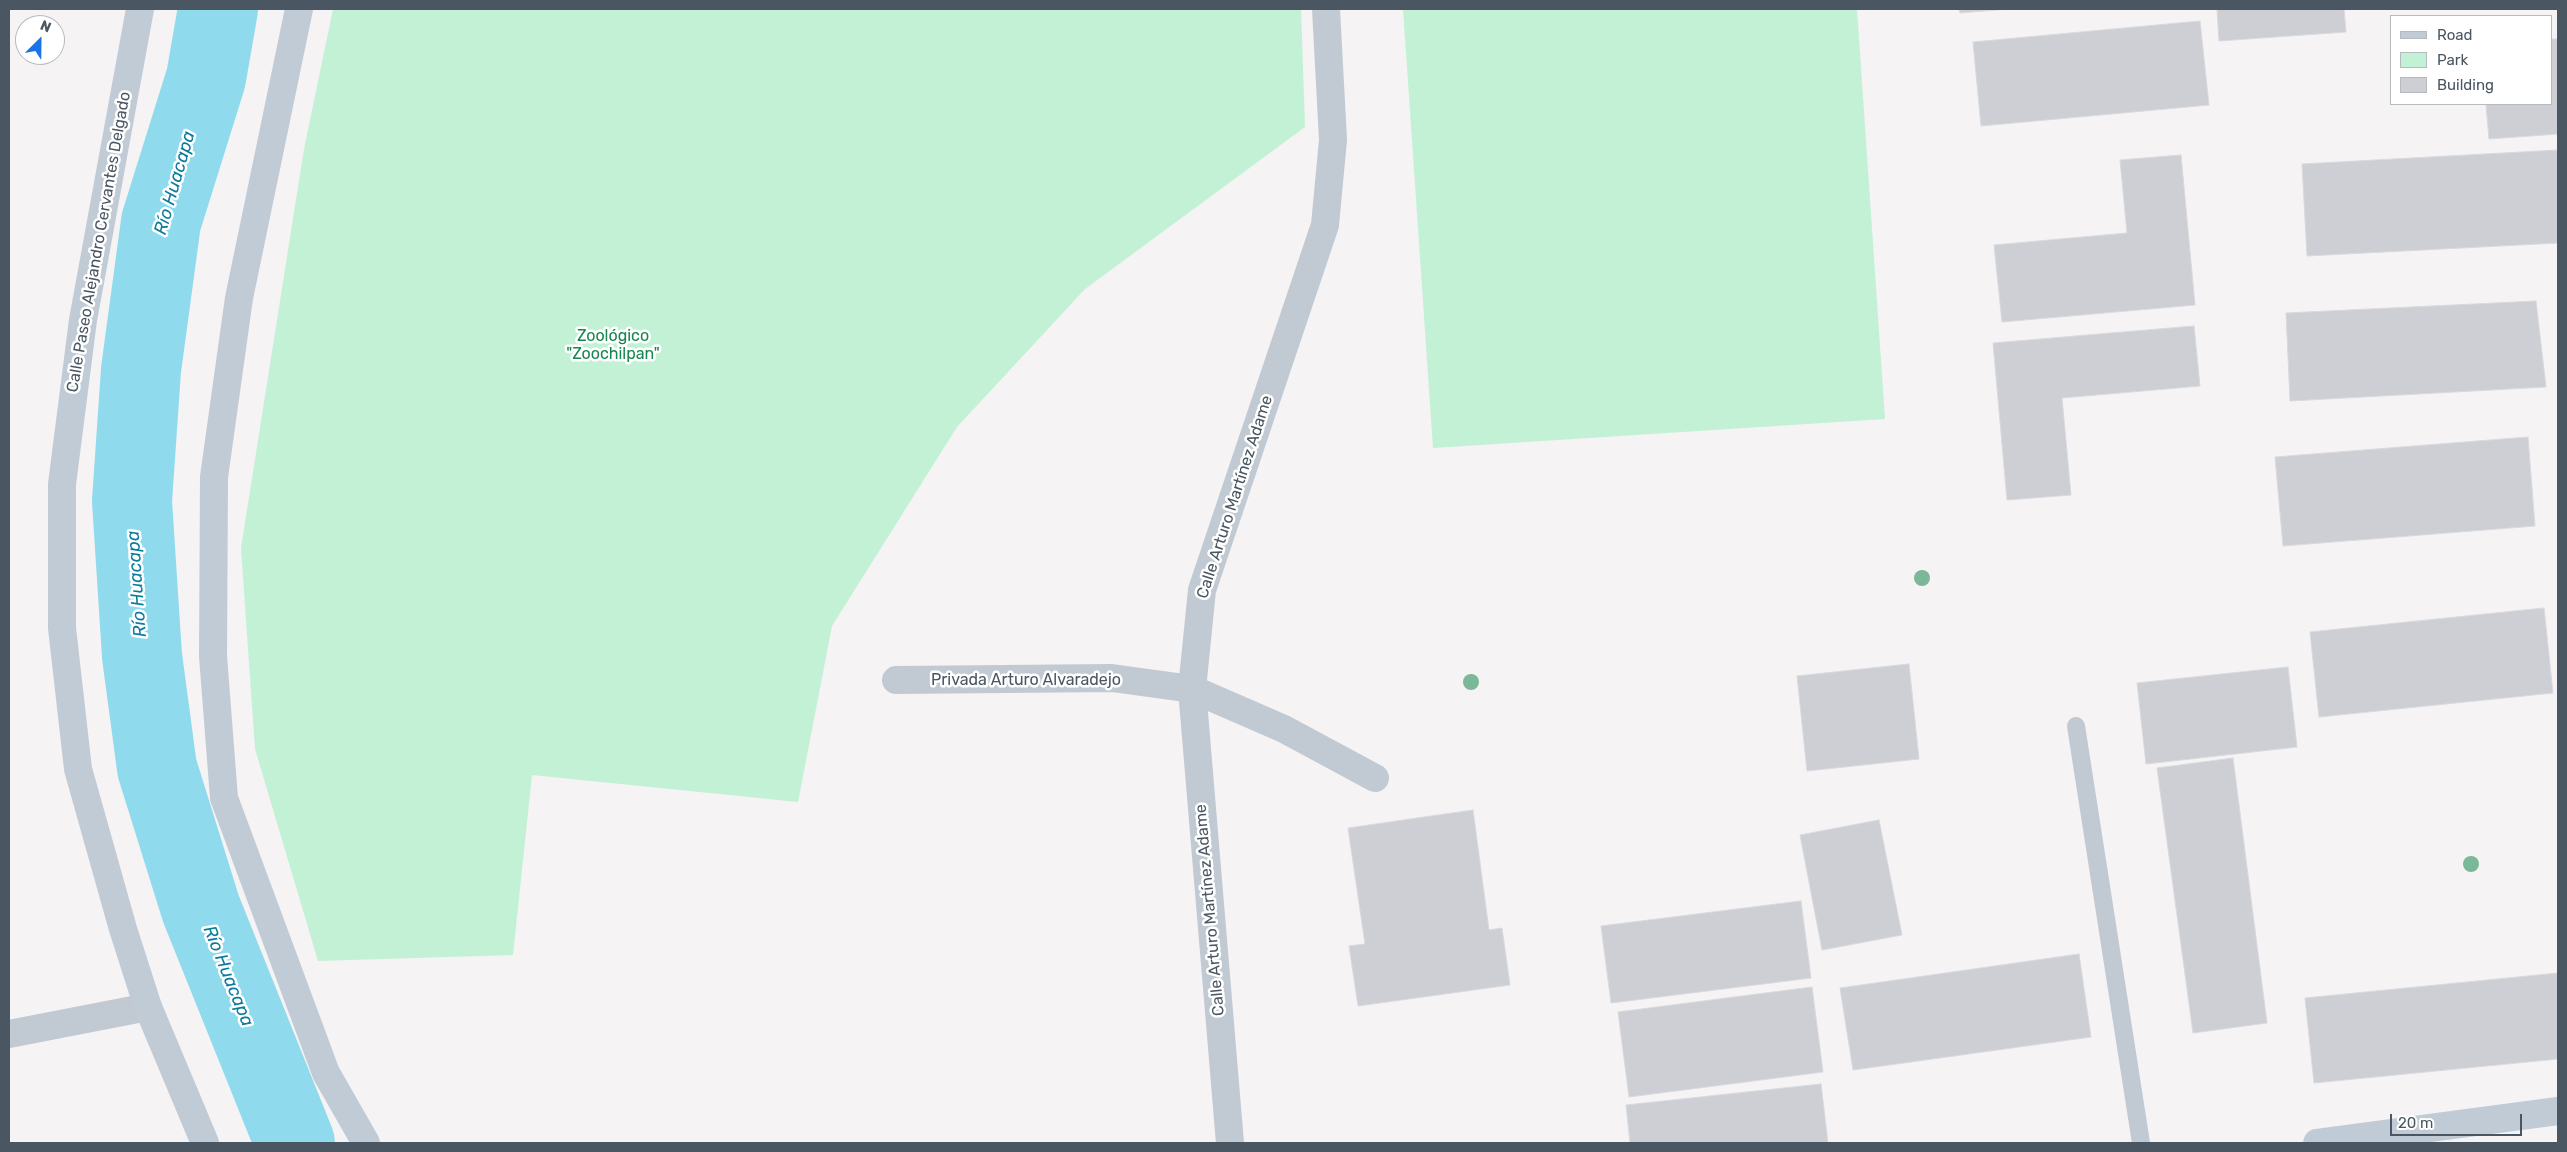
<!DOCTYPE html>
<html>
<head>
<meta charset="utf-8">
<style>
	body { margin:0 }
	#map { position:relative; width:2567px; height:1152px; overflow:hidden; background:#f5f3f3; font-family:Rubik,sans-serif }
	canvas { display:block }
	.frame { position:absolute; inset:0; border:10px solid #4a5661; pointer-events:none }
	.legend { position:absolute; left:2390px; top:15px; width:162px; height:90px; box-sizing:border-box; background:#fff; border:1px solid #b7bbc0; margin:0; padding:6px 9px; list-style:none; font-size:15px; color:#4a5661 }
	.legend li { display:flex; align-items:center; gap:10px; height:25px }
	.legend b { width:25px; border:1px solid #b7bbc0 }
	.north { position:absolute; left:15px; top:15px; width:50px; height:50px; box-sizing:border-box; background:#fff; border:1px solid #b7bbc0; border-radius:50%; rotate:23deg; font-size:14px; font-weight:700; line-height:20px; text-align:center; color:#4a5661 }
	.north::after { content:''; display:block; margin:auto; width:18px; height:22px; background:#1a73e8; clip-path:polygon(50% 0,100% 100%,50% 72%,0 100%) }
	.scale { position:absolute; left:2390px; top:1114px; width:132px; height:22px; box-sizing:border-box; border:2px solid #4a5661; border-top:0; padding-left:6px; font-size:15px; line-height:18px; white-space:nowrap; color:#4a5661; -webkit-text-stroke:4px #fff; paint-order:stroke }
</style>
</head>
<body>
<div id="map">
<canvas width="2567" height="1152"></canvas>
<div class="frame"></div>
<ul class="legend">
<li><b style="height:6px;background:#c1cbd6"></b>Road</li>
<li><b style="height:14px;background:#c3f1d5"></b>Park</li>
<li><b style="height:14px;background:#cdcfd5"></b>Building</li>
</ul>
<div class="north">N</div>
<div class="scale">20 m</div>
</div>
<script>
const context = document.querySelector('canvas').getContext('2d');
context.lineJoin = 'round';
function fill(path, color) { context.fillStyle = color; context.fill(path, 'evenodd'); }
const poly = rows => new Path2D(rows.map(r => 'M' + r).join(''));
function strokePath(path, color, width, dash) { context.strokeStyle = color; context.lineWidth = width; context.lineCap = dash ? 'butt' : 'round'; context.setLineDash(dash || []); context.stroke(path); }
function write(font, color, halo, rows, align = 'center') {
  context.font = font + ' Rubik,sans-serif'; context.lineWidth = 5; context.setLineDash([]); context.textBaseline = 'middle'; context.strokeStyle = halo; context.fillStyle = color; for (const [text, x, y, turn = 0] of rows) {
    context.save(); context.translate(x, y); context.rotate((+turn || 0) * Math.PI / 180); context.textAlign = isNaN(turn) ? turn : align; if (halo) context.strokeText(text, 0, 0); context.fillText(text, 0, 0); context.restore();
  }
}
const green = poly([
	[333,9,1301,9,1305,127,1085,289,957,427,832,626,798,802,532,775,513,955,318,961,255,749,241,548,304,149],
	[1403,9,1857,9,1885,419,1433,448]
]);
const river = poly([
	[218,9,206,78,161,222,141,370,132,501,142,656,157,768,201,909,295,1143]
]);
const building = poly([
	[1959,9,2008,9,1960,13,1959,9],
	[2217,9,2344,9,2346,32,2219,41,2217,9],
	[2200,21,2209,105,1981,126,1973,42,2200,21],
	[2551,39,2558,39,2558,134,2489,139,2486,104,2551,104,2551,39],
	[2558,150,2558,243,2307,256,2302,164,2558,150],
	[2181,155,2195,305,2002,322,1994,245,2127,233,2120,160,2181,155],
	[2536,301,2546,387,2290,401,2286,313,2536,301],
	[2194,326,2200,386,2062,398,2071,495,2007,500,1993,343,2194,326],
	[2528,437,2535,526,2283,546,2275,457,2528,437],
	[2544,608,2553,693,2319,717,2310,632,2544,608],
	[1909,664,1919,759,1807,771,1797,676,1909,664],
	[2288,667,2297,747,2146,764,2137,683,2288,667],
	[2233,758,2267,1023,2193,1033,2157,768,2233,758],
	[1473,810,1489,930,1502,928,1510,985,1358,1006,1349,946,1365,944,1348,828,1473,810],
	[1879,820,1902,935,1822,950,1800,835,1879,820],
	[1801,901,1811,978,1611,1003,1601,926,1801,901],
	[2079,954,2091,1037,1853,1070,1840,988,2079,954],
	[2558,973,2558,1059,2314,1083,2305,998,2558,973],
	[1812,987,1823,1072,1629,1097,1618,1012,1812,987],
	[1821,1084,1828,1143,1630,1143,1626,1105,1821,1084]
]);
const lane = poly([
	[2076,726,2141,1143]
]);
const street = poly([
	[896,680,1112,678,1192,689,1284,729,1375,778],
	[9,1034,148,1007],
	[1230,1143,1192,689,1202,590,1325,225,1333,140,1326,9]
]);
const secondary = poly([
	[140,9,83,320,62,484,62,628,78,769,123,929,148,1007,205,1143],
	[299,9,239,298,214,477,213,656,224,798,326,1073,366,1143],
	[2317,1143,2558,1111]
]);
const trees = [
	[1922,578],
	[1471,682],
	[2471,864]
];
const streetNames = [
	["Calle Paseo Alejandro Cervantes Delgado",99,242,-80],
	["Calle Arturo Martínez Adame",1235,497,-72],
	["Privada Arturo Alvaradejo",1026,680],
	["Calle Arturo Martínez Adame",1210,910,-95]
];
const parkNames = [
	["Zoológico",613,336],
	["\"Zoochilpan\"",613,354]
];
const waterNames = [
	["Río Huacapa",175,183,-74],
	["Río Huacapa",137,584,-94],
	["Río Huacapa",228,976,68]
];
fill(green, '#c3f1d5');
strokePath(river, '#90daee', 80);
fill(building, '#cdcfd5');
strokePath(building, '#d7d9de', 1);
strokePath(lane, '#c1cad2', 18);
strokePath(street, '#c1cad2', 28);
strokePath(secondary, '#c1cbd6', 28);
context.fillStyle = '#7bb799';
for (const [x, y] of trees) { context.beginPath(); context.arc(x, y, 8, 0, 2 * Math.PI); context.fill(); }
write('16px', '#4a5661', '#fff', streetNames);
write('16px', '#17864f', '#fff', parkNames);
write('italic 18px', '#0c7c9b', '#fff', waterNames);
</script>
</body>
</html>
